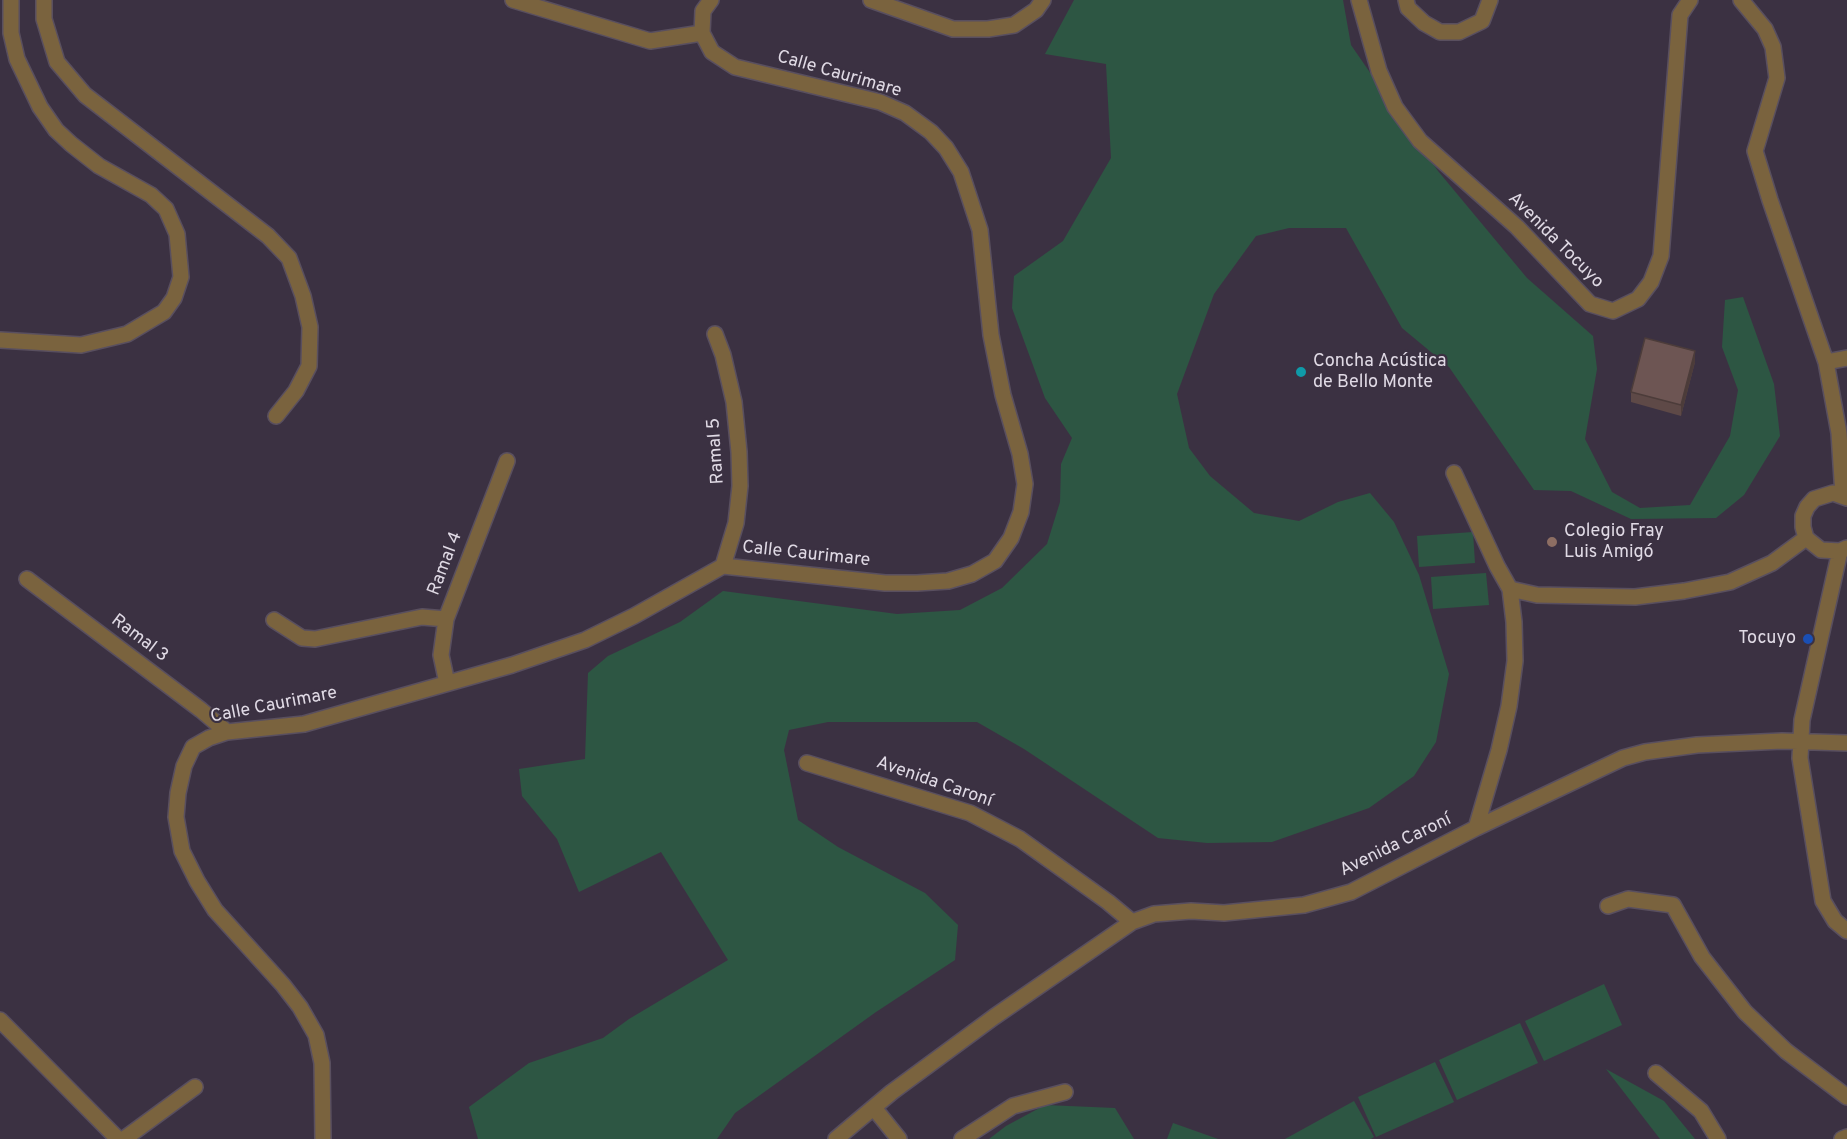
<!DOCTYPE html>
<html>
<head>
<meta charset="utf-8">
<style>
	body { margin:0 }
	canvas { display:block; background:#3b3142 }
</style>
</head>
<body>
<canvas width="1847" height="1139"></canvas>
<script>
const context = document.querySelector('canvas').getContext('2d');
context.lineJoin = 'round';
function fill(path, color) { context.fillStyle = color; context.fill(path, 'evenodd'); }
const poly = rows => new Path2D(rows.map(r => 'M' + r).join(''));
function strokePath(path, color, width, dash) { context.strokeStyle = color; context.lineWidth = width; context.lineCap = dash ? 'butt' : 'round'; context.setLineDash(dash || []); context.stroke(path); }
function write(font, color, halo, rows, align = 'center') {
  context.font = font + ' Overpass,sans-serif'; context.lineWidth = 4.5; context.setLineDash([]); context.textBaseline = 'middle'; context.strokeStyle = halo; context.fillStyle = color; for (const [text, x, y, turn = 0] of rows) {
    context.save(); context.translate(x, y); context.rotate((+turn || 0) * Math.PI / 180); context.textAlign = isNaN(turn) ? turn : align; if (halo) context.strokeText(text, 0, 0); context.fillText(text, 0, 0); context.restore();
  }
}
const green = poly([
	[1074,0,1343,0,1351,45,1438,171,1527,278,1593,336,1597,369,1585,439,1612,492,1640,508,1690,505,1730,436,1738,390,1722,347,1725,300,1743,297,1774,384,1780,436,1744,495,1716,518,1631,519,1571,491,1534,490,1449,367,1402,328,1346,228,1289,228,1256,236,1214,294,1177,394,1189,448,1210,476,1254,513,1299,521,1338,502,1370,493,1394,522,1419,575,1449,674,1436,742,1414,776,1369,808,1272,842,1207,843,1158,838,1024,749,977,722,828,722,789,730,784,750,798,820,838,847,925,893,958,925,955,960,876,1012,735,1113,717,1139,478,1139,469,1107,529,1063,603,1038,629,1019,728,960,661,852,579,892,557,839,522,796,519,769,585,759,588,673,608,656,680,622,723,591,897,614,960,610,1002,588,1047,544,1060,502,1061,464,1072,438,1045,398,1012,308,1014,276,1063,241,1111,158,1106,64,1045,54],
	[1473,532,1475,563,1419,567,1417,536],
	[1486,573,1489,605,1433,609,1431,577],
	[1604,984,1622,1025,1544,1061,1525,1021],
	[1520,1023,1538,1063,1457,1100,1439,1060],
	[1435,1062,1454,1102,1376,1137,1358,1097],
	[1606,1069,1664,1101,1695,1139,1660,1139],
	[1354,1101,1374,1137,1371,1139,1285,1139],
	[1045,1105,1115,1108,1134,1139,989,1139,1006,1126],
	[1173,1123,1218,1139,1167,1139]
]);
const minor = poly([
	[44,0,44,19,57,62,85,95,268,236,289,258,303,296,310,327,309,366,296,391,276,416],
	[513,0,650,41,702,33],
	[871,0,953,29,988,29,1014,25,1036,10,1043,0],
	[1359,0,1379,71,1395,107,1420,141,1517,227,1590,304,1613,311,1638,299,1651,282,1661,256,1680,15,1690,0],
	[1741,0,1765,29,1773,47,1777,78,1755,151,1770,200,1826,362,1839,433,1843,495],
	[715,334,723,355,734,402,739,452,740,486,736,523,723,566],
	[1826,362,1847,358],
	[1454,473,1497,566,1510,589],
	[1847,498,1833,493,1814,499,1807,507,1803,516,1803,527,1806,538,1821,550,1840,551,1847,548],
	[1840,551,1802,720,1800,758,1823,901,1835,921,1847,931],
	[27,579,201,710,227,732],
	[274,620,302,638,315,639,422,617,446,619],
	[447,683,441,655,446,619,507,461],
	[807,763,970,813,1020,839,1108,902,1132,922],
	[1476,828,1499,750,1509,706,1515,661,1514,622,1510,589,1537,595,1635,597,1684,591,1730,582,1772,563,1806,538],
	[1608,906,1628,899,1673,905,1702,957,1745,1012,1786,1051,1847,1097],
	[0,1020,118,1139],
	[1656,1073,1701,1111,1718,1139],
	[874,1108,899,1139],
	[124,1139,195,1087],
	[323,1139,322,1063,316,1035,300,1007,283,985,215,910,197,881,182,851,176,817,178,793,184,766,193,747,209,738,227,732,304,724,512,665,585,640,634,616,723,566,885,583,917,583,948,581,972,574,995,561,1011,538,1021,512,1025,484,1020,454,1003,395,991,335,980,230,961,172,946,148,931,132,905,113,880,102,735,67,712,52,702,33,703,11,711,0],
	[836,1139,892,1092,994,1017,1132,922,1154,914,1191,911,1224,913,1304,905,1351,892,1476,828,1623,758,1645,752,1697,745,1782,741,1847,743],
	[962,1139,1013,1106,1065,1092],
	[1842,1139,1847,1137]
]);
const tertiary = poly([
	[1406,0,1408,8,1424,23,1440,32,1459,32,1482,21,1490,0],
	[0,340,81,345,127,334,164,312,174,298,181,277,177,234,166,209,151,195,99,166,71,144,56,130,40,107,17,59,11,33,11,0]
]);
const wall = poly([
	[1695,362,1681,416,1631,402,1631,392]
]);
const shadedWall = poly([
	[1695,351,1695,362,1681,416,1681,405]
]);
const building = poly([
	[1645,338,1695,351,1681,405,1631,392,1645,338]
]);
const markers = [
	[1301,372,6,"#0f9aa8"],
	[1552,542,6,"#8d6e63"],
	[1808,639,6,"#1a4fb4"]
];
const streetNames = [
	["Calle Caurimare",839,75,16],
	["Avenida Tocuyo",1555,241,45],
	["Ramal 5",717,451,-94],
	["Calle Caurimare",806,555,6],
	["Ramal 4",446,564,-69],
	["Ramal 3",139,639,37],
	["Calle Caurimare",274,706,-11],
	["Avenida Caroní",934,783,19],
	["Avenida Caroní",1396,846,-26]
];
const poiNames = [
	["Concha Acústica",1313,362],
	["de Bello Monte",1313,383],
	["Colegio Fray",1564,532],
	["Luis Amigó",1564,553],
	["Tocuyo",1796,639,"right"]
];
fill(green, '#2d5643');
strokePath(minor, '#594f5f', 18);
strokePath(tertiary, '#594f5f', 18);
strokePath(minor, '#7a633e', 15);
strokePath(tertiary, '#7a633e', 15);
fill(wall, '#5e4947');
fill(shadedWall, '#4c3c3a');
fill(building, '#6d5553');
strokePath(building, '#4c3c3a', 1.5);
for (const [x, y, r, color] of markers) { const dot = new Path2D(); dot.arc(x, y, r, 0, 2 * Math.PI); context.fillStyle = color; context.fill(dot); strokePath(dot, '#3b3142', 2); }
write('18px', '#e0dae5', '#3b3142', streetNames);
write('18px', '#e0dae5', '#3b3142', poiNames, 'left');
</script>
</body>
</html>
